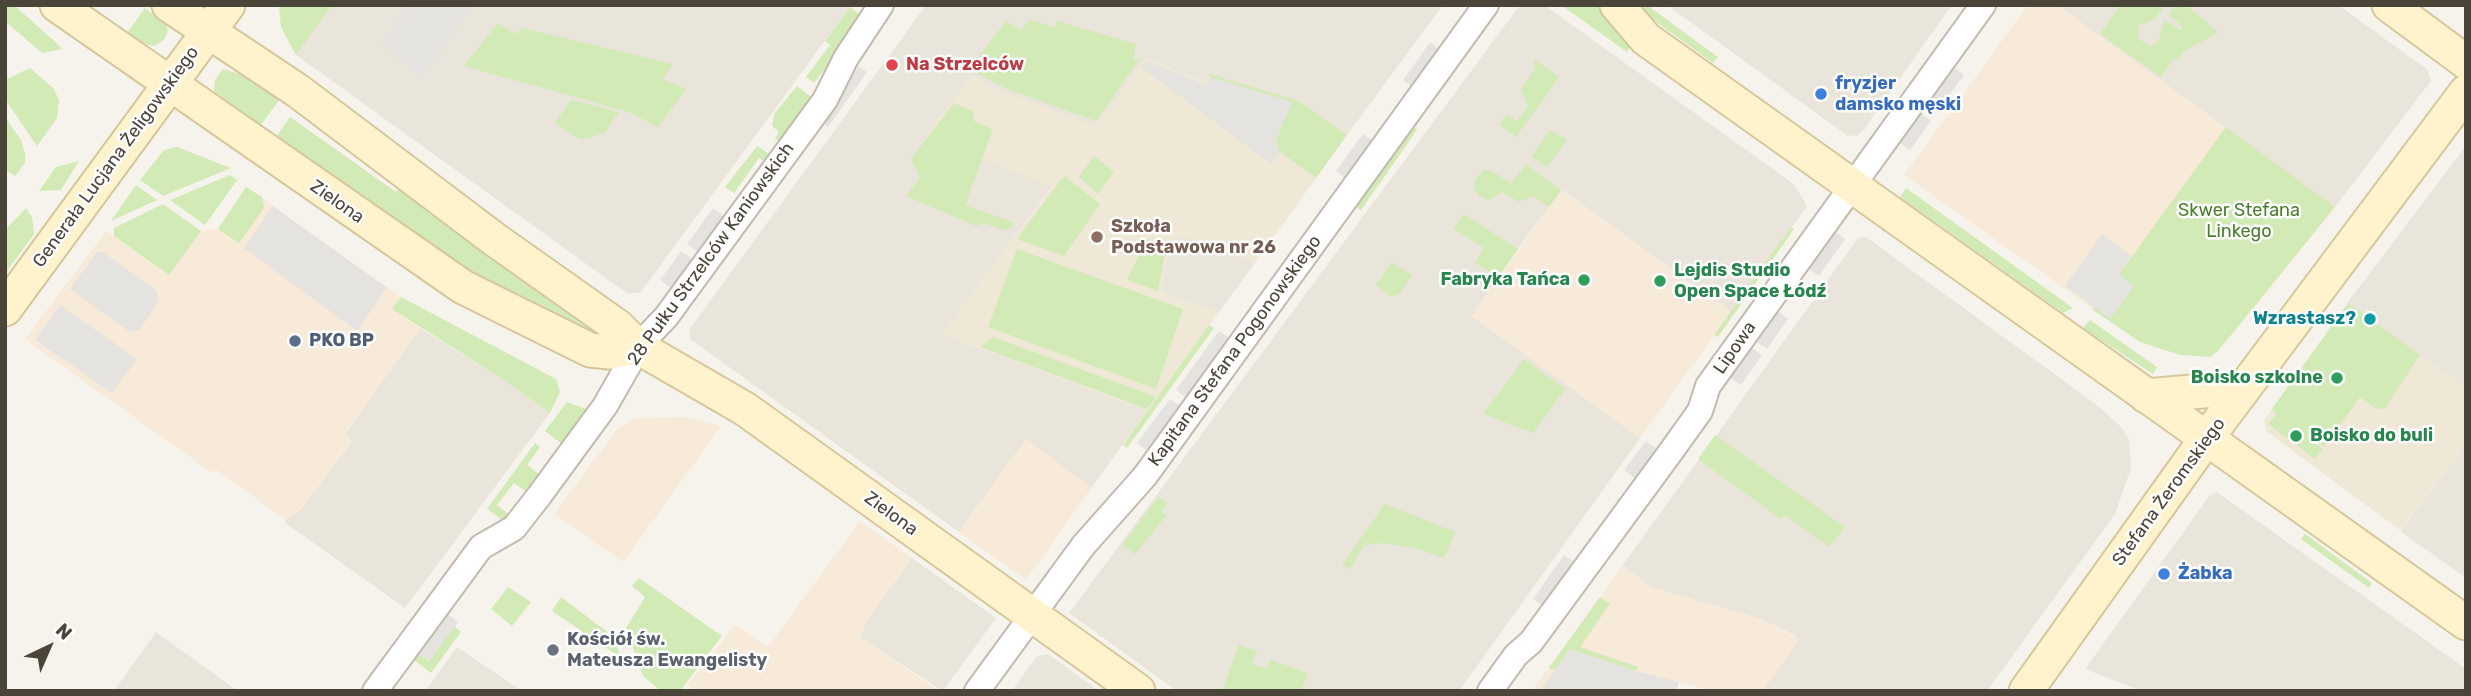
<!DOCTYPE html>
<html>
<head>
<meta charset="utf-8">
<style>
	body { margin:0 }
	#map { position:relative; width:2471px; height:696px; overflow:hidden; background:#f6f3ec; font-family:Rubik,sans-serif }
	canvas { display:block }
	.frame { position:absolute; inset:0; border:7px solid #4b4439; pointer-events:none }
	.north { position:absolute; left:14px; top:612px; width:70px; height:70px; -webkit-text-stroke:5px #fff; paint-order:stroke; rotate:44deg; font-size:19px; font-weight:700; line-height:28px; text-align:center; color:#4b4439 }
	.north::after { content:''; display:block; margin:auto; width:24px; height:32px; background:#4b4439; clip-path:polygon(50% 0,100% 100%,50% 72%,0 100%) }
</style>
</head>
<body>
<div id="map">
<canvas width="2471" height="696"></canvas>
<div class="frame"></div>
<div class="north">N</div>
</div>
<script>
const context = document.querySelector('canvas').getContext('2d');
context.lineJoin = 'round';
function fill(path, color) { context.fillStyle = color; context.fill(path, 'evenodd'); }
const poly = rows => new Path2D(rows.map(r => 'M' + r).join(''));
function strokePath(path, color, width, dash) { context.strokeStyle = color; context.lineWidth = width; context.lineCap = dash ? 'butt' : 'round'; context.setLineDash(dash || []); context.stroke(path); }
function write(font, color, halo, rows, align = 'center') {
  context.font = font + ' Rubik,sans-serif'; context.lineWidth = 5; context.setLineDash([]); context.textBaseline = 'middle'; context.strokeStyle = halo; context.fillStyle = color; for (const [text, x, y, turn = 0] of rows) {
    context.save(); context.translate(x, y); context.rotate((+turn || 0) * Math.PI / 180); context.textAlign = isNaN(turn) ? turn : align; if (halo) context.strokeText(text, 0, 0); context.fillText(text, 0, 0); context.restore();
  }
}
const residential = poly([
	[279,5,851,5,641,292,628,294,296,55,281,27],
	[926,5,1443,5,1347,135,1299,101,1204,82,1146,59,943,334,1147,411,1091,488,1026,439,959,532,690,339,689,330],
	[1520,5,1544,5,1794,184,1807,206,1731,312,1562,190,1525,239,1472,316,1640,438,1459,691,1177,691,1069,613],
	[1667,5,1952,5,1864,129,1858,135,1848,136],
	[2057,5,2338,5,2428,70,2431,81,2335,207],
	[2466,146,2466,388,2347,303],
	[1180,234,1255,263,1218,313,1161,292,1170,245],
	[1866,237,2097,405,2121,427,2129,440,2131,468,2115,514,1987,691,1762,691,1796,636,1758,618,1652,588,1623,565,1858,238],
	[420,328,507,382,550,413,405,608,284,522,301,509,351,442,345,434],
	[2466,444,2466,578,2400,531],
	[2217,492,2466,669,2466,691,2141,691,2085,669,2210,495],
	[912,558,996,618,943,691,859,637,869,617],
	[156,632,238,691,114,691],
	[457,647,522,691,425,691],
	[1048,654,1099,691,1012,691,1037,656]
]);
const commercial = poly([
	[2028,5,2057,5,2335,207,2231,336,2140,342,1904,175],
	[246,187,401,297,393,309,420,328,345,433,351,441,301,509,286,520,217,470,211,472,25,339,106,231,169,275,201,231,218,229],
	[1561,190,1731,312,1640,438,1472,316],
	[685,417,721,426,623,562,554,514,618,428,636,418],
	[1026,439,1091,488,1026,580,959,532],
	[860,521,912,558,869,617,859,637,939,691,696,691,688,685,735,625,768,647],
	[1623,565,1652,588,1758,618,1799,639,1763,691,1714,691,1679,682,1676,691,1532,691]
]);
const education = poly([
	[1146,59,1203,82,1209,74,1299,101,1347,135,1255,263,1181,235,1176,247,1170,245,1161,292,1218,313,1147,411,943,334,1052,187,926,136,972,74,988,86,1096,126],
	[2348,303,2466,388,2466,444,2400,530,2267,432,2264,420]
]);
const green = poly([
	[5,5,14,5,63,49,42,53,5,21],
	[279,5,332,5,296,55,281,27],
	[1561,5,1599,5,1610,13,1630,47,1627,52],
	[1647,5,1718,57,1713,63,1634,6],
	[2121,5,2165,5,2155,19,2138,26,2139,39,2148,45,2152,46,2159,40,2164,20,2181,30,2183,27,2169,15,2174,5,2186,5,2218,32,2184,52,2177,60,2174,58,2161,77,2100,34],
	[850,7,863,17,814,83,806,77,830,45,825,41],
	[145,8,166,25,168,31,164,40,154,46,123,39],
	[1029,20,1055,27,1057,21,1136,44,1133,60,1140,59,1096,121,1007,89,969,69,1006,21,1021,31],
	[498,23,515,34,522,28,673,64,662,79,686,89,658,127,629,112,464,66],
	[1534,59,1559,77,1516,137,1499,124,1507,115,1517,121,1528,106,1521,89,1535,69],
	[30,68,54,89,59,100,57,118,37,146,5,99,5,80],
	[223,69,253,78,282,96,261,125,214,91,215,80],
	[1209,74,1299,101,1347,135,1316,178,1280,152,1276,140,1292,102,1210,77],
	[797,86,814,99,781,143,775,138,779,132,772,126,775,113],
	[571,100,619,112,604,133,581,140,555,123],
	[954,103,973,111,974,121,993,129,965,205,1015,223,1007,231,983,223,976,226,906,196,920,178,911,159],
	[5,117,21,140,25,153,25,163,15,176,5,170],
	[290,117,396,192,402,184,603,331,607,342,482,282,276,137],
	[1412,126,1417,130,1361,210,1355,206],
	[2226,127,2335,207,2218,351,2210,357,2180,355,2140,342,2093,310],
	[1550,130,1567,140,1547,167,1532,156],
	[757,146,772,156,767,163,759,158,734,193,725,187],
	[177,147,231,168,163,196,140,180,164,150],
	[1094,156,1114,172,1098,194,1079,177],
	[79,161,61,190,39,191,56,167],
	[1526,164,1561,190,1549,207,1533,196,1519,202,1503,192,1489,200,1479,196,1475,190,1475,180,1483,170,1491,170,1511,184],
	[230,175,237,180,205,225,170,200],
	[1064,176,1100,204,1064,256,1017,239],
	[136,185,157,200,111,221],
	[246,187,262,197,264,208,239,243,218,229],
	[1906,188,2073,308,2063,313,1900,197],
	[163,204,201,231,169,275,114,236,114,228],
	[26,208,32,217,34,234,5,274,5,230],
	[1464,214,1518,249,1498,277,1475,263,1484,248,1453,228],
	[1791,227,1794,229,1718,337,1714,335],
	[1147,239,1165,253,1158,291,1127,280],
	[1017,249,1183,309,1156,389,988,327],
	[1392,262,1412,275,1399,294,1391,296,1376,285],
	[401,297,556,379,560,392,550,413,507,382,392,309],
	[2348,303,2420,355,2385,408,2377,409,2360,397,2324,447,2302,432,2323,449,2315,459,2268,424,2277,414,2272,409],
	[2090,320,2157,367,2153,374,2083,328],
	[1209,325,1214,328,1127,448,1123,445],
	[993,337,1156,397,1147,409,980,347],
	[1524,359,1565,389,1533,433,1483,414],
	[567,402,589,410,563,445,545,431],
	[1715,435,1845,527,1829,547,1785,515,1781,519,1698,459],
	[535,443,540,447,527,465,541,476,528,493,514,483,497,505,511,516,506,523,487,509],
	[1158,497,1167,503,1161,512,1166,516,1135,554,1122,545],
	[1385,504,1455,532,1444,558,1414,548,1384,543,1364,545,1350,569,1342,565],
	[2305,534,2372,583,2369,588,2301,539],
	[639,578,722,636,680,691,661,691,643,676,626,628,645,597,632,586],
	[508,587,531,602,512,626,491,609],
	[561,597,614,637,621,658,552,611],
	[1600,597,1610,604,1580,647,1638,667,1635,671,1570,649,1555,670,1549,668],
	[454,626,461,632,431,673,410,657,415,651,429,661],
	[1239,645,1257,651,1252,664,1267,669,1270,660,1308,673,1301,691,1222,691]
]);
const parking = poly([
	[408,5,474,5,422,76,381,45],
	[1430,42,1443,52,1415,89,1403,80],
	[1147,61,1205,85,1210,77,1292,102,1276,140,1280,152,1271,164,1142,68],
	[1951,65,1964,75,1938,111,1925,101],
	[859,66,867,72,828,127,821,122],
	[1918,111,1931,121,1910,150,1897,141],
	[1363,134,1376,143,1349,181,1336,171],
	[273,206,387,288,357,331,244,248],
	[713,208,727,218,701,254,687,244],
	[1832,229,1845,239,1819,276,1805,267],
	[2102,234,2131,256,2119,274,2134,286,2110,319,2065,286],
	[681,251,695,261,674,290,660,280],
	[103,252,157,291,158,303,140,329,130,332,70,289,96,253],
	[60,305,137,359,112,393,35,340],
	[1775,309,1788,319,1767,349,1753,339],
	[1219,331,1233,340,1189,400,1176,390],
	[1749,346,1762,355,1741,385,1727,376],
	[1170,399,1183,408,1151,453,1137,443],
	[1646,441,1659,450,1637,480,1624,470],
	[1564,555,1578,564,1547,608,1533,599],
	[444,611,458,622,429,661,415,651],
	[1570,649,1635,671,1679,682,1676,691,1540,691]
]);
const street = poly([
	[375,691,481,547,514,528,539,496,605,406,641,343,666,317,825,100,846,58,881,5],
	[977,691,1083,546,1145,476,1486,5],
	[1490,691,1516,655,1531,642,1667,457,1700,411,1708,386,1983,5]
]);
const secondary = poly([
	[57,5,463,287,590,350,609,352,638,347],
	[169,5,298,91,494,239,617,326,638,347,745,409,1138,691],
	[1617,5,1646,39,2466,623],
	[2389,5,2466,62],
	[5,309,228,5],
	[2146,396,2214,390,2242,391],
	[2026,691,2206,439,2466,92]
]);
const markers = [
	[892,65,7,"#e0444e"],
	[1821,94,7,"#3f7fe0"],
	[1097,237,7,"#8d6e63"],
	[1584,280,7,"#2e9e5b"],
	[1660,281,7,"#2e9e5b"],
	[2370,319,7,"#0f9aa8"],
	[295,341,7,"#5c6f8a"],
	[2337,378,7,"#2e9e5b"],
	[2296,436,7,"#2e9e5b"],
	[2164,574,7,"#3f7fe0"],
	[553,650,7,"#6b7280"]
];
const healthNames = [
	["Na Strzelców",906,65]
];
const shopNames = [
	["fryzjer",1835,84],
	["damsko męski",1835,105],
	["Żabka",2178,574]
];
const streetNames = [
	["Generała Lucjana Żeligowskiego",116,157,-54],
	["Zielona",337,202,35],
	["28 Pułku Strzelców Kaniowskich",711,254,-54],
	["Lipowa",1735,348,-55],
	["Kapitana Stefana Pogonowskiego",1235,351,-54],
	["Stefana Żeromskiego",2169,492,-54],
	["Zielona",891,514,36]
];
const parkNames = [
	["Skwer Stefana",2239,211],
	["Linkego",2239,232]
];
const educationNames = [
	["Szkoła",1111,227],
	["Podstawowa nr 26",1111,248]
];
const leisureNames = [
	["Lejdis Studio",1674,271],
	["Open Space Łódź",1674,292],
	["Fabryka Tańca",1570,280,"right"],
	["Boisko szkolne",2323,378,"right"],
	["Boisko do buli",2310,436]
];
const cultureNames = [
	["Wzrastasz?",2356,319]
];
const serviceNames = [
	["PKO BP",309,341]
];
const worshipNames = [
	["Kościół św.",567,640],
	["Mateusza Ewangelisty",567,661]
];
fill(residential, '#eae5da');
fill(commercial, '#f7ead8');
fill(education, '#efe8d6');
fill(green, '#d2eab5');
fill(parking, '#e5e3e0');
strokePath(street, '#c2bbae', 28);
strokePath(secondary, '#d6c79b', 37);
strokePath(street, '#fff', 24);
strokePath(secondary, '#fff3cd', 33);
for (const [x, y, r, color] of markers) { const dot = new Path2D(); dot.arc(x, y, r, 0, 2 * Math.PI); context.fillStyle = color; context.fill(dot); strokePath(dot, '#fff', 2.5); }
write('bold 18px', '#be3a42', '#fff', healthNames, 'left');
write('bold 18px', '#366cbe', '#fff', shopNames, 'left');
write('18px', '#4b4439', '#fff', streetNames);
write('18px', '#4a7f2a', '#fff', parkNames);
write('bold 18px', '#785e54', '#fff', educationNames, 'left');
write('bold 18px', '#27864d', '#fff', leisureNames, 'left');
write('bold 18px', '#0d838f', '#fff', cultureNames, 'right');
write('bold 18px', '#4e5e75', '#fff', serviceNames, 'left');
write('bold 18px', '#5b616d', '#fff', worshipNames, 'left');
</script>
</body>
</html>
